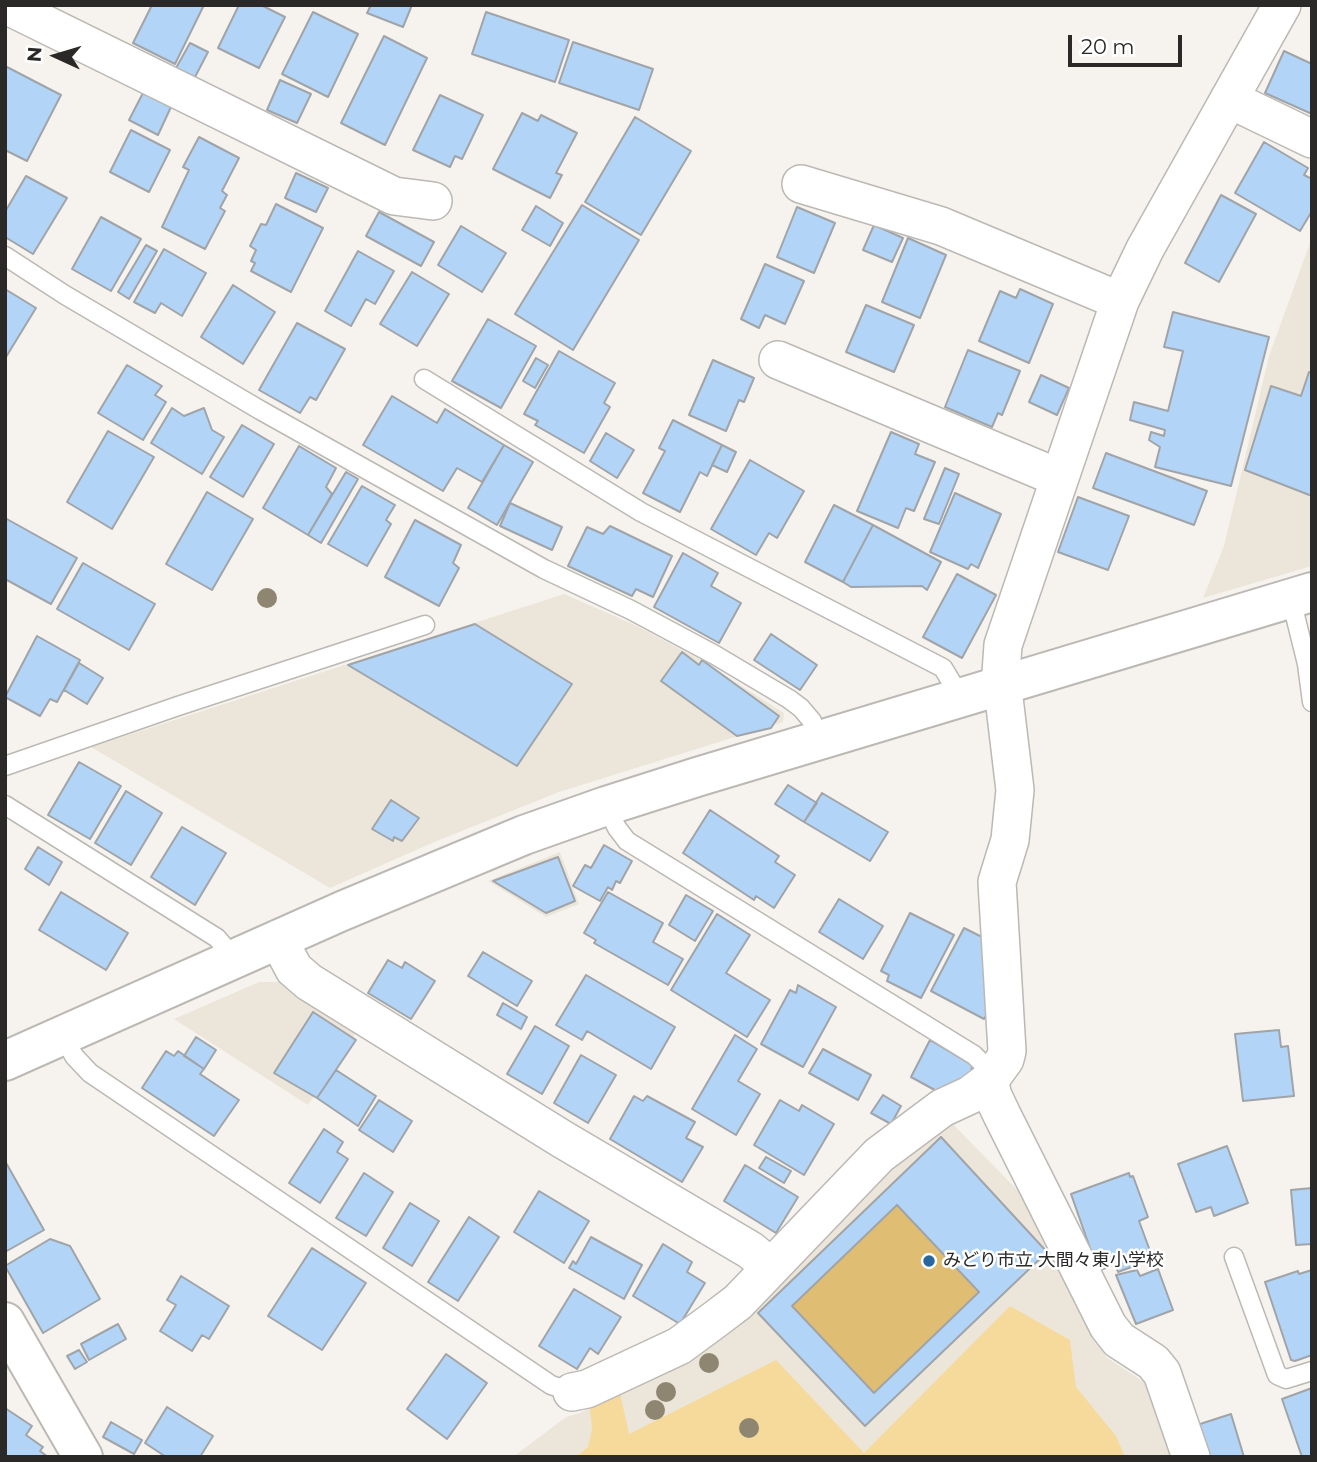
<!DOCTYPE html>
<html>
<head>
<meta charset="utf-8">
<style>
	body { margin:0 }
	#map { position:relative; width:1317px; height:1462px; overflow:hidden; background:#f6f3ee; font-family:Montserrat,sans-serif }
	canvas { display:block }
	.frame { position:absolute; inset:0; border:7px solid #2a2928; pointer-events:none }
	.north { position:absolute; left:21px; top:21px; width:70px; height:70px; -webkit-text-stroke:5px #fff; paint-order:stroke; rotate:274deg; font-size:19px; font-weight:700; line-height:28px; text-align:center; color:#2a2928 }
	.north::after { content:''; display:block; margin:auto; width:24px; height:32px; background:#2a2928; clip-path:polygon(50% 0,100% 100%,50% 72%,0 100%) }
	.scale { position:absolute; left:1068px; top:35px; width:114px; height:32px; box-sizing:border-box; border:4px solid #2a2928; border-top:0; padding-left:9px; font-size:21px; line-height:24px; white-space:nowrap; color:#2a2928; -webkit-text-stroke:5px #fff; paint-order:stroke }
</style>
</head>
<body>
<div id="map">
<canvas width="1317" height="1462"></canvas>
<div class="frame"></div>
<div class="north">N</div>
<div class="scale">20 m</div>
</div>
<script>
const context = document.querySelector('canvas').getContext('2d');
context.lineJoin = 'round';
function fill(path, color) { context.fillStyle = color; context.fill(path, 'evenodd'); }
const poly = rows => new Path2D(rows.map(r => 'M' + r).join(''));
function strokePath(path, color, width, dash) { context.strokeStyle = color; context.lineWidth = width; context.lineCap = dash ? 'butt' : 'round'; context.setLineDash(dash || []); context.stroke(path); }
function write(font, color, halo, rows, align = 'center') {
  context.font = font + ' Montserrat,"Noto Sans JP",sans-serif'; context.lineWidth = 5; context.setLineDash([]); context.textBaseline = 'middle'; context.strokeStyle = halo; context.fillStyle = color; for (const [text, x, y, turn = 0] of rows) {
    context.save(); context.translate(x, y); context.rotate((+turn || 0) * Math.PI / 180); context.textAlign = isNaN(turn) ? turn : align; if (halo) context.strokeText(text, 0, 0); context.fillText(text, 0, 0); context.restore();
  }
}
const built = poly([
	[1310,243,1312,566,1203,598,1224,546,1269,356],
	[564,594,637,626,699,659,784,713,783,722,559,792,432,843,330,888,91,747],
	[560,852,579,904,546,917,488,881],
	[259,982,280,982,358,1030,308,1105,174,1019],
	[947,1118,1032,1205,1106,1357,1150,1386,1174,1457,513,1457,566,1417,580,1413,620,1393]
]);
const green = poly([
	[1010,1306,1070,1340,1076,1387,1116,1436,1125,1457,576,1457,588,1447,592,1429,590,1408,620,1393,629,1434,776,1360,864,1453]
]);
const water = poly([
	[897,1205,979,1292,874,1393,792,1306]
]);
const building = poly([
	[152,5,204,5,175,64,133,43,152,5],
	[239,5,261,5,285,17,259,68,218,48,239,5],
	[371,5,412,5,403,27,367,13,371,5],
	[313,12,358,34,328,97,282,74,313,12],
	[486,12,569,40,555,82,472,54,486,12],
	[384,36,427,58,385,145,341,123,384,36],
	[573,42,653,69,639,110,559,83,573,42],
	[190,43,208,52,195,77,176,68,190,43],
	[1284,51,1312,64,1312,114,1265,93,1284,51],
	[5,66,61,95,27,161,5,150,5,66],
	[280,80,311,94,297,123,267,110,280,80],
	[143,93,171,107,158,135,129,120,143,93],
	[440,95,483,115,462,159,455,156,450,167,413,150,440,95],
	[522,113,538,121,541,115,577,133,556,173,562,175,550,198,493,169,522,113],
	[635,117,691,151,641,235,585,202,635,117],
	[131,130,170,150,149,192,110,172,131,130],
	[199,137,239,158,222,191,227,195,220,208,225,211,205,249,162,227,189,170,183,167,199,137],
	[1264,142,1308,168,1304,175,1312,179,1312,211,1300,231,1235,193,1264,142],
	[296,173,328,188,316,212,285,198,296,173],
	[26,176,67,198,33,254,5,237,5,212,26,176],
	[1221,195,1256,214,1219,282,1185,263,1221,195],
	[276,204,323,228,291,292,251,271,255,263,251,261,256,250,250,246,261,224,266,225,276,204],
	[582,205,639,240,573,350,515,314,582,205],
	[536,206,563,223,550,246,522,230,536,206],
	[797,207,835,223,814,273,777,257,797,207],
	[379,212,434,242,421,266,366,236,379,212],
	[101,217,141,239,111,291,72,269,101,217],
	[874,225,903,238,892,262,863,250,874,225],
	[461,226,506,253,482,292,438,265,461,226],
	[908,238,946,255,920,318,882,302,908,238],
	[146,245,157,251,129,299,118,292,146,245],
	[164,249,206,273,182,316,161,303,155,313,134,302,164,249],
	[358,251,394,271,375,304,366,299,351,326,325,311,358,251],
	[765,264,804,281,785,324,765,315,759,328,741,319,765,264],
	[412,272,449,294,417,346,380,324,412,272],
	[233,285,275,312,243,364,201,337,233,285],
	[5,289,36,308,6,357,5,357,5,289],
	[1020,289,1053,304,1029,363,979,341,1000,291,1016,298,1020,289],
	[866,305,914,325,894,372,846,352,866,305],
	[1173,312,1269,337,1231,486,1155,467,1160,447,1149,440,1151,432,1164,436,1165,430,1130,420,1134,402,1168,411,1183,351,1164,347,1173,312],
	[488,319,536,346,501,408,452,381,488,319],
	[297,323,345,349,316,400,310,397,300,413,259,390,297,323],
	[968,350,1020,371,1002,415,998,413,992,427,945,407,968,350],
	[559,351,615,383,604,403,610,407,584,453,535,425,538,421,524,414,559,351],
	[536,358,548,365,535,388,523,381,536,358],
	[713,360,754,378,744,402,739,400,726,431,689,415,713,360],
	[127,365,162,386,155,395,166,402,143,440,98,413,127,365],
	[1309,372,1312,373,1312,496,1245,470,1271,386,1301,396,1309,372],
	[1041,375,1069,388,1057,415,1029,402,1041,375],
	[392,396,437,423,445,409,504,445,482,482,457,468,443,491,363,445,392,396],
	[172,408,184,416,204,408,212,430,224,437,202,474,151,443,172,408],
	[673,420,722,445,707,476,700,472,680,512,643,493,665,451,659,448,673,420],
	[242,425,274,444,243,497,210,477,242,425],
	[108,431,154,457,112,529,67,502,108,431],
	[891,432,919,444,915,454,935,462,914,511,906,508,898,528,857,511,891,432],
	[606,433,634,450,617,478,590,461,606,433],
	[504,445,533,462,497,525,468,508,504,445],
	[722,445,736,452,727,472,712,465,722,445],
	[299,446,336,468,326,487,332,494,308,535,263,508,299,446],
	[1106,453,1207,491,1194,525,1093,488,1106,453],
	[750,460,804,491,777,538,769,533,756,555,711,529,750,460],
	[945,468,959,474,939,524,924,519,945,468],
	[346,472,358,479,321,543,308,535,346,472],
	[362,486,395,505,386,520,391,524,367,566,328,544,362,486],
	[207,492,253,519,212,590,166,564,207,492],
	[955,493,1001,514,978,568,971,564,968,569,930,552,955,493],
	[1078,497,1129,516,1108,570,1058,552,1078,497],
	[510,503,562,527,552,550,500,526,510,503],
	[834,505,873,525,843,582,805,562,834,505],
	[5,518,77,558,51,604,5,579,5,518],
	[415,520,461,545,453,563,459,568,439,606,385,577,415,520],
	[873,525,941,562,927,590,922,586,851,587,843,582,873,525],
	[610,526,672,556,653,597,636,589,632,596,568,566,587,527,603,534,610,526],
	[683,553,718,573,711,586,741,603,719,643,654,607,683,553],
	[83,563,155,604,129,650,57,609,83,563],
	[957,574,996,595,962,658,923,637,957,574],
	[475,624,572,684,517,766,348,665,475,624],
	[771,634,817,665,800,690,754,660,771,634],
	[37,636,80,660,57,702,50,699,40,716,5,697,37,636],
	[682,652,699,665,702,660,779,716,771,728,737,736,661,681,682,652],
	[79,663,103,678,87,704,64,690,79,663],
	[79,762,121,786,90,839,48,815,79,762],
	[788,785,817,803,804,822,775,804,788,785],
	[126,791,162,813,131,865,95,843,126,791],
	[822,793,888,832,870,861,804,822,822,793],
	[391,800,419,818,402,841,394,837,393,841,372,829,391,800],
	[710,810,779,856,775,862,795,875,774,908,756,896,754,900,683,853,710,810],
	[182,827,226,853,195,905,151,877,182,827],
	[604,845,632,861,620,883,616,881,612,890,608,887,600,901,573,886,585,865,591,868,604,845],
	[38,847,62,862,49,885,25,869,38,847],
	[558,857,575,901,546,913,493,881,558,857],
	[61,892,128,933,106,970,39,930,61,892],
	[608,892,663,923,653,942,683,959,668,985,594,943,596,940,584,933,608,892],
	[686,895,713,911,695,941,669,925,686,895],
	[839,899,883,926,863,959,819,932,839,899],
	[910,913,954,935,921,998,887,981,889,975,881,971,910,913],
	[717,914,750,935,726,973,770,1000,747,1037,671,990,717,914],
	[964,928,982,937,987,1014,984,1019,931,991,964,928],
	[483,952,532,981,517,1006,468,976,483,952],
	[388,960,402,968,405,962,435,981,411,1019,368,993,388,960],
	[586,975,675,1027,651,1069,587,1031,582,1040,556,1025,586,975],
	[798,985,836,1007,803,1067,761,1044,790,990,796,993,798,985],
	[503,1003,527,1017,521,1029,497,1015,503,1003],
	[313,1012,356,1040,317,1098,274,1073,313,1012],
	[535,1026,569,1046,542,1094,507,1074,535,1026],
	[1279,1030,1281,1047,1288,1046,1294,1096,1243,1101,1235,1034,1279,1030],
	[735,1035,757,1049,738,1081,760,1094,736,1135,692,1109,735,1035],
	[196,1037,216,1050,204,1069,184,1056,196,1037],
	[930,1040,972,1065,971,1078,942,1094,911,1077,930,1040],
	[823,1049,871,1075,858,1100,809,1073,823,1049],
	[166,1051,174,1056,178,1051,204,1069,200,1074,239,1100,214,1136,142,1088,166,1051],
	[581,1055,616,1075,588,1123,554,1103,581,1055],
	[336,1070,376,1096,358,1126,317,1098,336,1070],
	[883,1095,901,1106,891,1124,871,1113,883,1095],
	[634,1096,643,1101,647,1096,695,1122,686,1138,703,1147,682,1182,610,1139,634,1096],
	[379,1100,412,1121,393,1152,359,1130,379,1100],
	[780,1100,799,1111,802,1105,834,1124,804,1175,754,1145,780,1100],
	[324,1129,343,1142,337,1152,348,1159,320,1203,289,1183,324,1129],
	[941,1137,1047,1252,865,1426,758,1313,941,1137],
	[897,1205,979,1292,874,1393,792,1306,897,1205],
	[1227,1146,1248,1203,1214,1216,1211,1207,1196,1212,1178,1164,1227,1146],
	[766,1157,791,1171,784,1183,759,1168,766,1157],
	[5,1161,44,1230,5,1252,5,1161],
	[745,1165,798,1197,776,1233,724,1201,745,1165],
	[364,1173,393,1192,366,1236,336,1218,364,1173],
	[1129,1173,1130,1177,1133,1176,1148,1217,1139,1221,1153,1259,1118,1272,1115,1264,1098,1271,1071,1194,1129,1173],
	[1312,1188,1312,1244,1296,1245,1291,1190,1312,1188],
	[539,1191,589,1221,564,1263,514,1232,539,1191],
	[410,1203,439,1221,412,1266,383,1248,410,1203],
	[469,1217,499,1237,458,1301,428,1282,469,1217],
	[591,1237,642,1265,624,1299,569,1268,573,1261,576,1264,591,1237],
	[50,1239,70,1246,100,1299,43,1333,5,1266,50,1239],
	[663,1244,692,1262,687,1272,705,1283,680,1324,633,1296,663,1244],
	[312,1248,366,1283,322,1350,268,1316,312,1248],
	[1158,1269,1173,1310,1136,1324,1116,1275,1137,1270,1140,1276,1158,1269],
	[1312,1270,1312,1355,1295,1361,1291,1360,1265,1282,1298,1271,1299,1274,1312,1270],
	[181,1276,229,1306,209,1339,202,1335,192,1351,160,1331,176,1305,167,1300,181,1276],
	[574,1289,621,1317,598,1354,590,1348,577,1369,539,1346,574,1289],
	[118,1324,126,1339,89,1360,81,1344,118,1324],
	[79,1350,87,1362,75,1369,67,1356,79,1350],
	[446,1354,487,1383,447,1439,407,1409,446,1354],
	[1312,1388,1312,1457,1302,1457,1282,1399,1312,1388],
	[167,1407,213,1436,200,1457,166,1457,145,1443,167,1407],
	[5,1408,32,1426,26,1435,43,1447,40,1451,48,1457,5,1457,5,1408],
	[1231,1414,1244,1457,1207,1457,1197,1425,1231,1414],
	[111,1422,142,1440,134,1454,103,1437,111,1422]
]);
const service = poly([
	[5,256,65,295,260,410,544,569,631,610,715,655,789,699,801,708,812,721,818,741],
	[424,379,641,512,943,668,961,698],
	[1291,599,1307,664,1312,702],
	[5,766,178,706,425,625],
	[5,805,217,938,223,945,231,961],
	[606,806,617,828,627,841,974,1055,982,1063,989,1081],
	[63,1035,74,1056,90,1073,551,1385,572,1392],
	[1234,1257,1277,1375,1286,1379,1312,1371]
]);
const minor = poly([
	[6,5,394,196,433,201],
	[1229,99,1312,139],
	[801,184,941,226,1120,301],
	[778,360,1059,478],
	[278,939,294,969,309,982,562,1139,750,1250,771,1267],
	[989,1081,993,1096,1002,1115,1108,1326,1119,1340,1153,1362,1162,1373,1191,1457],
	[572,1392,587,1389,679,1346,717,1318,738,1302,879,1155,942,1108,970,1095,989,1081,1005,1059,1007,1051,997,882,1010,840,1015,790,1001,673,1003,645,1120,301,1145,249,1282,5]
]);
const tertiary = poly([
	[5,1061,342,911,524,835,606,806,697,777,1312,592],
	[5,1322,83,1457]
]);
const trees = [
	[267,598],
	[709,1363],
	[666,1392],
	[655,1410],
	[749,1428]
];
const markers = [
	[929,1261,7,"#28689e"]
];
const poiNames = [
	["みどり市立 大間々東小学校",943,1261]
];
fill(built, '#ece6da');
fill(green, '#f6da9c');
fill(water, '#dfbd72');
fill(building, '#b2d5f7');
strokePath(building, '#a0a4a8', 2);
strokePath(service, '#bcb9b4', 21);
strokePath(minor, '#bcb9b4', 40);
strokePath(tertiary, '#bcb9b4', 42);
strokePath(service, '#fff', 18);
strokePath(minor, '#fff', 37);
strokePath(tertiary, '#fff', 38);
context.fillStyle = '#8e8670';
for (const [x, y] of trees) { context.beginPath(); context.arc(x, y, 10, 0, 2 * Math.PI); context.fill(); }
for (const [x, y, r, color] of markers) { const dot = new Path2D(); dot.arc(x, y, r, 0, 2 * Math.PI); context.fillStyle = color; context.fill(dot); strokePath(dot, '#fff', 2.5); }
write('18px', '#2a2928', '#fff', poiNames, 'left');
</script>
</body>
</html>
